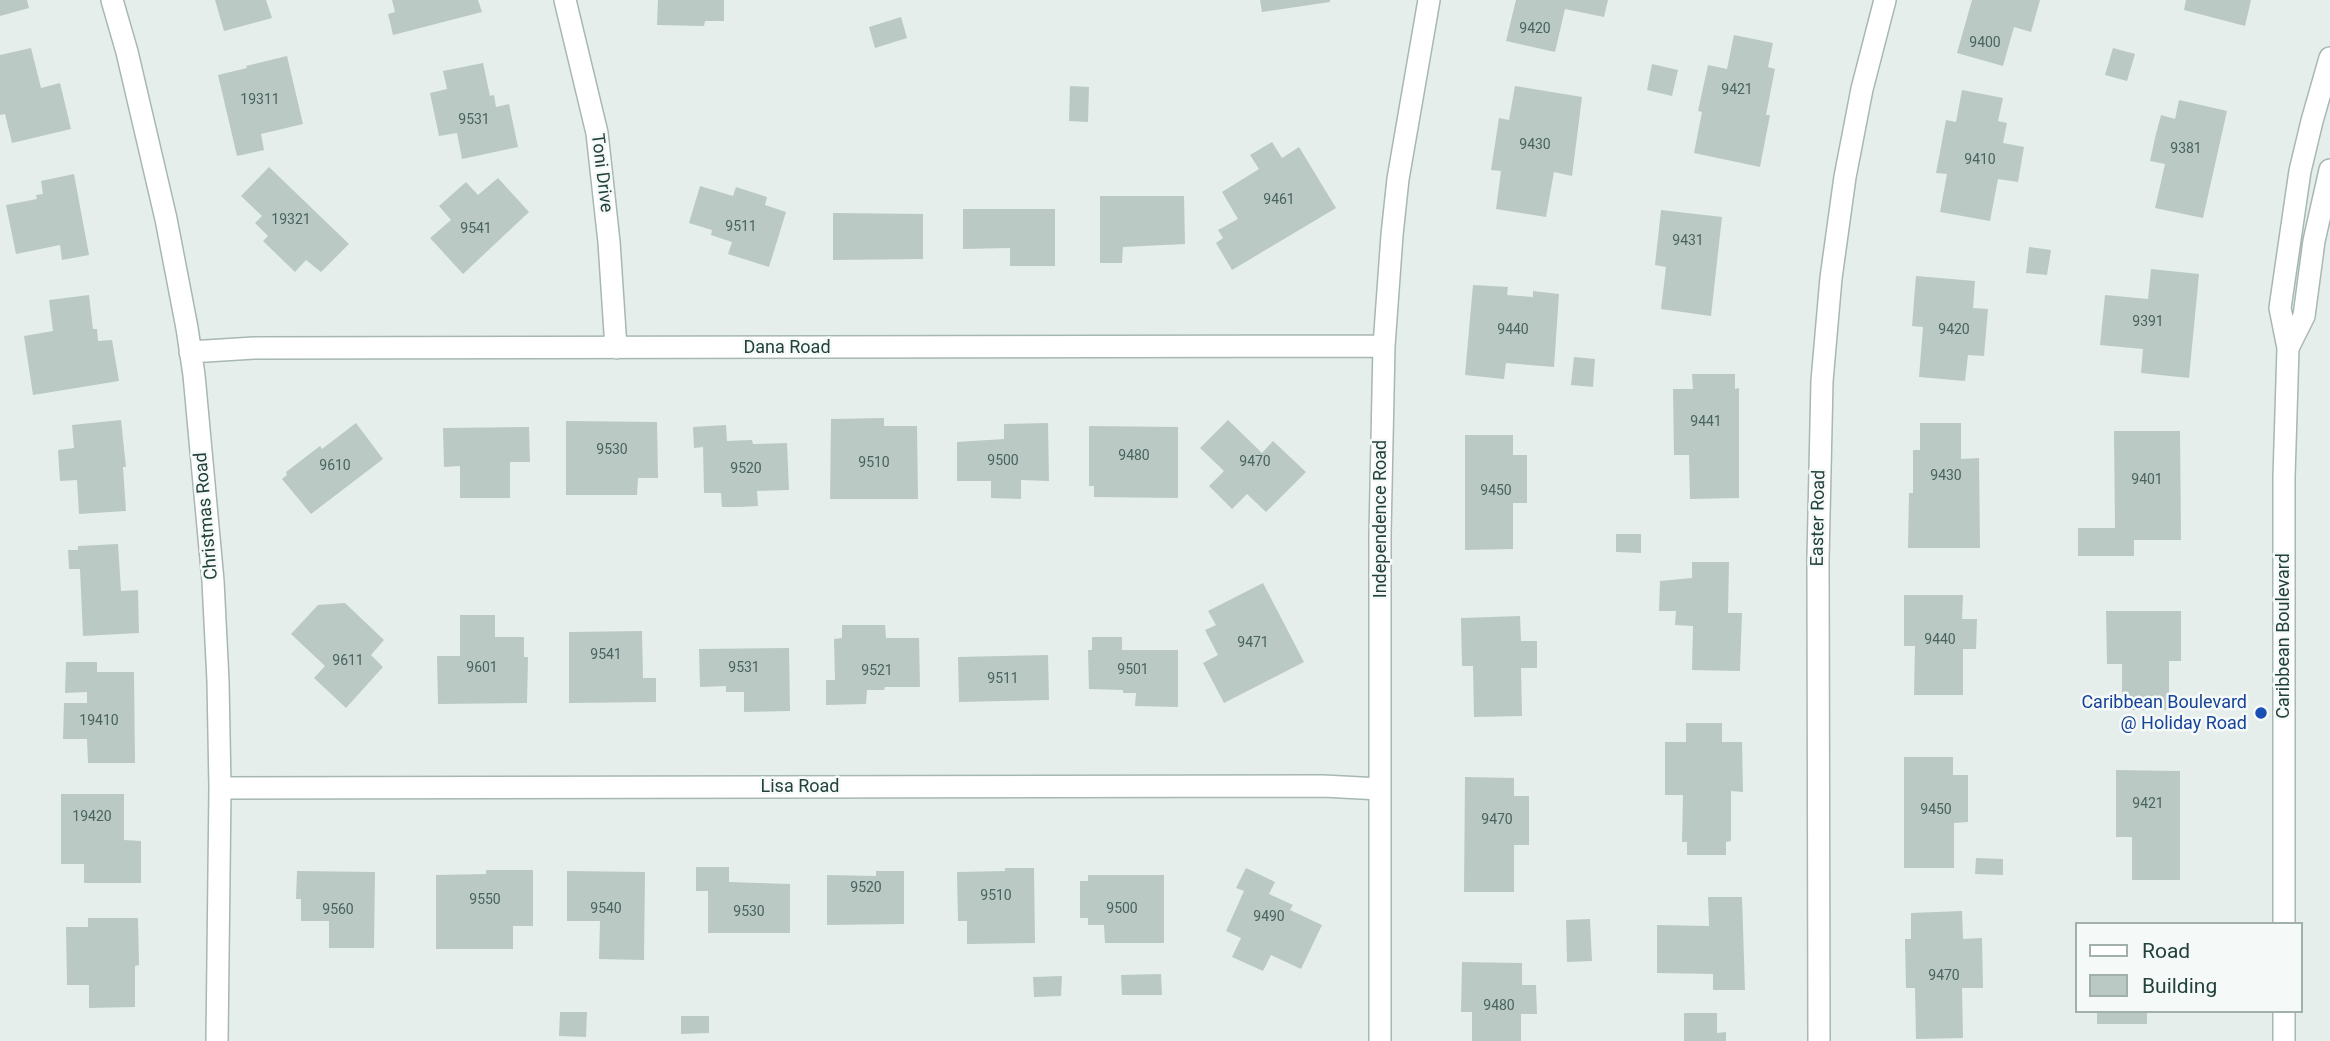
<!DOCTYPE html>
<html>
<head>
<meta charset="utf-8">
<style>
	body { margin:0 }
	#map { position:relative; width:2330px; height:1041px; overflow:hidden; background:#e5eeeb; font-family:Roboto,sans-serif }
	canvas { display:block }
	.legend { position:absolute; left:2075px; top:922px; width:228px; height:91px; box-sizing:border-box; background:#f5faf8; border:2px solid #a1b0ad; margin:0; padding:9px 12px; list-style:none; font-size:21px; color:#23413c }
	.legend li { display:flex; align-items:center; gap:14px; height:35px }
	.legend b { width:35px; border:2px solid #a1b0ad }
</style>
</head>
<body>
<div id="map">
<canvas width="2330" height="1041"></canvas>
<ul class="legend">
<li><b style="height:9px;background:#fff"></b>Road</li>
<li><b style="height:19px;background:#bac9c4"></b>Building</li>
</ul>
</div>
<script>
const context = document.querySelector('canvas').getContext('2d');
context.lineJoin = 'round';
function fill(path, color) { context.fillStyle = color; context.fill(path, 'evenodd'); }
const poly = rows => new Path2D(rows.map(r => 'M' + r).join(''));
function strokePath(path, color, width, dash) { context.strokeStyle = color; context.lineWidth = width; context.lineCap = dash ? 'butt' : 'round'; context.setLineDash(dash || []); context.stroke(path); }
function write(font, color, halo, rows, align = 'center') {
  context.font = font + ' Roboto,sans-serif'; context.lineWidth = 5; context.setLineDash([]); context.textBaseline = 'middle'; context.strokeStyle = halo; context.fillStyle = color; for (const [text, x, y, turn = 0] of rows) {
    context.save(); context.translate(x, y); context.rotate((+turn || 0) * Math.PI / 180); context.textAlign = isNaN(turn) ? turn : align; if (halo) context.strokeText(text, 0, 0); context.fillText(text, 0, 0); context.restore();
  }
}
const building = poly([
	[0,0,27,0,29,8,0,16],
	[215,0,266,0,272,18,224,31],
	[392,0,478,0,482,12,393,35,388,14,395,12],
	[658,0,724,0,724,21,705,21,704,26,657,25],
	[1260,0,1330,0,1330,2,1262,12],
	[1516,0,1608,0,1604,17,1565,9,1555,52,1506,41],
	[1972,0,2040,0,2031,32,2014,27,2003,66,1957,53],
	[2186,0,2251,0,2245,26,2184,10],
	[901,17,907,38,875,48,869,27],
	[1734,35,1773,43,1768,67,1775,69,1766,115,1770,115,1760,167,1694,153,1702,112,1698,111,1708,65,1727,69],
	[31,48,41,88,60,83,71,129,12,143,5,114,0,115,0,55],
	[2113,48,2135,54,2127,81,2105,75],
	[287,56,303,124,261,134,264,150,237,156,218,75,247,68,246,66],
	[483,63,490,96,494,95,496,107,509,104,518,147,462,159,457,133,439,136,430,93,447,89,443,71],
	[1652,64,1678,70,1672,96,1647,90],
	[1070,86,1089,87,1088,122,1069,121],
	[1515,86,1582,97,1572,176,1554,172,1546,217,1496,209,1501,171,1491,170,1499,118,1509,120],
	[1962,90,2003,98,1998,121,2007,123,2003,143,2024,147,2018,182,1998,179,1990,221,1940,212,1947,174,1936,173,1946,120,1956,122],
	[2179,100,2227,111,2203,218,2155,208,2165,164,2150,161,2155,138,2161,115,2175,119],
	[1272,142,1282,158,1299,147,1336,208,1232,270,1216,243,1223,238,1218,230,1238,219,1222,192,1259,169,1250,155],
	[269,167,349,244,321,272,306,260,295,272,263,241,268,236,255,223,262,216,241,196],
	[74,174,89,255,62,260,60,245,16,254,6,205,37,199,36,195,43,194,41,181],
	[498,178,529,212,463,274,430,238,451,220,439,206,466,182,478,195],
	[700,186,733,196,736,187,767,197,765,205,786,212,769,267,728,254,732,242,711,235,712,230,689,223],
	[1100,196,1184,196,1185,244,1123,247,1122,263,1100,263],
	[963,209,1055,209,1055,266,1010,266,1010,248,963,249],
	[1661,210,1722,217,1711,316,1661,309,1666,267,1655,265],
	[833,213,923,214,923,259,833,260],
	[2029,247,2051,250,2047,275,2026,273],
	[2151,269,2199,274,2189,378,2141,373,2143,349,2100,345,2105,295,2148,299],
	[1916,276,1975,281,1973,308,1988,309,1984,356,1968,355,1965,381,1919,377,1923,327,1912,326],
	[1473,285,1508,287,1507,295,1533,297,1533,291,1559,294,1554,367,1506,363,1504,379,1465,375],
	[89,295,93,329,97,329,98,341,112,340,119,381,33,395,24,336,53,331,49,300],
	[1574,357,1595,359,1593,387,1571,385],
	[1692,374,1735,374,1735,389,1739,388,1739,498,1690,499,1689,455,1674,455,1673,389,1693,389],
	[884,418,884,426,917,426,918,499,830,499,831,419],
	[121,420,126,467,123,467,126,511,79,514,77,480,60,481,58,450,74,448,72,425],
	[1228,420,1262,453,1273,441,1306,472,1266,512,1247,494,1232,509,1209,486,1224,471,1200,448],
	[566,421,657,422,658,478,638,478,637,495,566,495],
	[356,423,383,459,311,514,282,479,287,475,286,472,320,446,322,449],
	[1048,423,1049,481,1021,480,1021,499,991,498,991,481,957,481,957,442,1004,439,1004,424],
	[1920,423,1961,423,1961,459,1979,458,1980,548,1908,548,1909,493,1913,493,1913,450,1920,450],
	[726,425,727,441,752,440,753,444,787,443,789,490,757,491,758,506,740,507,722,507,721,493,704,493,703,447,694,448,693,427],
	[1089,426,1178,427,1178,498,1094,497,1094,486,1089,486],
	[529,427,530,462,510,462,510,498,460,498,460,466,444,467,443,428],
	[2114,431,2180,431,2181,540,2134,540,2134,556,2078,556,2078,528,2115,528],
	[1465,435,1513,435,1513,455,1527,455,1527,503,1513,503,1513,549,1465,550],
	[1616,534,1641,534,1641,553,1616,552],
	[118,544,121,591,138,590,139,633,83,636,80,569,69,569,68,550,78,550,78,546],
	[1692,562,1729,562,1728,613,1742,613,1740,671,1692,670,1693,626,1675,625,1676,611,1659,611,1660,581,1692,578],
	[1263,583,1304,662,1224,703,1203,663,1218,655,1205,630,1216,625,1208,611],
	[1904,595,1963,595,1962,619,1977,619,1976,649,1963,649,1963,695,1914,695,1915,646,1904,646],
	[345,603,384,640,371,655,383,667,346,708,314,678,325,666,291,634,318,605],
	[2106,611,2181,611,2181,661,2169,661,2169,710,2122,710,2122,664,2107,664],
	[460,615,495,615,495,637,524,637,524,657,528,657,527,703,438,704,437,656,460,656],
	[1520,616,1521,641,1537,641,1537,668,1521,668,1522,716,1474,717,1473,666,1462,666,1461,618],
	[842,625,885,625,886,638,919,638,920,687,885,687,884,690,867,690,866,704,826,705,826,680,835,680,834,639,842,638],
	[642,631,643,678,656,678,656,702,569,703,569,632],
	[1092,637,1122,637,1122,650,1178,650,1178,707,1135,706,1136,693,1123,693,1123,690,1089,689,1088,650,1092,650],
	[789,648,790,711,744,712,744,692,726,692,726,686,700,687,699,649],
	[1048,655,1049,700,959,702,958,657],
	[66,662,97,662,97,672,134,672,135,763,88,763,87,739,63,739,64,703,87,703,87,692,65,693],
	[1686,723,1722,723,1722,742,1742,742,1743,792,1731,791,1731,841,1726,842,1726,855,1687,855,1687,842,1682,842,1683,795,1665,795,1665,742,1686,742],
	[1904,757,1953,757,1953,775,1968,775,1968,822,1954,823,1954,868,1904,868],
	[2116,770,2180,771,2180,880,2132,880,2132,837,2116,837],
	[1465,777,1514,778,1514,796,1529,796,1529,845,1514,845,1514,892,1464,892],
	[61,794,124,794,124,840,141,841,141,883,84,883,84,864,61,864],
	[1976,858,2003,859,2003,875,1975,874],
	[696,867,729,867,729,882,790,884,790,933,708,933,708,891,696,891],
	[1005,868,1034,868,1035,943,967,944,967,921,958,921,957,872,1005,871],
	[1246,868,1275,882,1269,894,1293,905,1290,910,1322,925,1301,969,1271,955,1263,971,1232,957,1241,938,1226,931,1244,891,1236,888],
	[486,870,533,870,533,926,513,926,513,949,436,949,436,875,486,874],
	[297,871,375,872,374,948,329,948,329,921,301,921,301,899,296,899],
	[567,871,645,872,644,960,599,959,600,921,567,921],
	[876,871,904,871,904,924,827,925,827,875,876,876],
	[1088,875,1164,875,1164,943,1105,943,1104,925,1088,925,1088,918,1080,918,1080,881,1088,881],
	[1708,897,1742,897,1745,990,1713,990,1713,974,1657,973,1657,925,1709,926],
	[1962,911,1963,939,1982,938,1983,988,1962,988,1963,1038,1916,1039,1915,988,1906,988,1905,939,1911,939,1911,913],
	[88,918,138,918,139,965,135,966,135,1007,89,1008,89,985,67,985,66,927,88,927],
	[1590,919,1592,961,1567,962,1566,920],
	[1462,962,1522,963,1522,985,1536,985,1537,1014,1521,1014,1521,1041,1472,1041,1472,1012,1461,1012],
	[1161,974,1162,995,1122,995,1121,975],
	[1062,976,1061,996,1034,997,1033,977],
	[2097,1011,2147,1011,2147,1024,2097,1024],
	[560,1012,587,1012,586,1037,559,1036],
	[1684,1013,1717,1013,1717,1033,1726,1032,1726,1041,1684,1041],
	[681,1016,709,1016,709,1033,681,1034]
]);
const minor = poly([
	[112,0,127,52,166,219,187,328,194,375,213,581,218,681,220,788,217,1041],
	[565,0,597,133,609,242,616,348],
	[190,352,254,348,1384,346],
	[220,788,1323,786,1380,789],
	[1380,1041,1380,534,1384,346,1392,235,1398,179,1429,0],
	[1819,1041,1818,559,1822,381,1831,278,1845,177,1862,89,1885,0]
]);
const tertiary = poly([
	[2288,348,2304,316,2314,241,2330,170],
	[2284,924,2284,477,2288,348,2280,308,2300,171,2312,121,2330,58],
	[2284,1041,2284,1011]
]);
const markers = [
	[2261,713,7,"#1a4fb4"]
];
const numberNames = [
	["9420",1535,29],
	["9400",1985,43],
	["9421",1737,90],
	["19311",260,100],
	["9531",474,120],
	["9430",1535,145],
	["9381",2186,149],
	["9410",1980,160],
	["9461",1279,200],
	["19321",291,220],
	["9511",741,227],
	["9541",476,229],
	["9431",1688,241],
	["9391",2148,322],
	["9440",1513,330],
	["9420",1954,330],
	["9441",1706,422],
	["9530",612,450],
	["9480",1134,456],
	["9500",1003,461],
	["9470",1255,462],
	["9510",874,463],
	["9610",335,466],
	["9520",746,469],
	["9430",1946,476],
	["9401",2147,480],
	["9450",1496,491],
	["9440",1940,640],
	["9471",1253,643],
	["9541",606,655],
	["9611",348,661],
	["9601",482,668],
	["9531",744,668],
	["9501",1133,670],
	["9521",877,671],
	["9511",1003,679],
	["19410",99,721],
	["9421",2148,804],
	["9450",1936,810],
	["19420",92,817],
	["9470",1497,820],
	["9520",866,888],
	["9510",996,896],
	["9550",485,900],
	["9540",606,909],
	["9500",1122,909],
	["9560",338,910],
	["9530",749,912],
	["9490",1269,917],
	["9470",1944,976],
	["9480",1499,1006]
];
const streetNames = [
	["Toni Drive",601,173,83],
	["Dana Road",787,348],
	["Christmas Road",207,516,-95],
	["Easter Road",1819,518,-89],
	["Independence Road",1381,519,-90],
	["Caribbean Boulevard",2284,636,-90],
	["Lisa Road",800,787]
];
const transitNames = [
	["Caribbean Boulevard",2247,703],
	["@ Holiday Road",2247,724]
];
fill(building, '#bac9c4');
strokePath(minor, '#a7b7b3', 24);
strokePath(tertiary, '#a7b7b3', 24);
strokePath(minor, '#fff', 21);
strokePath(tertiary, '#fff', 21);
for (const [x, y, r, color] of markers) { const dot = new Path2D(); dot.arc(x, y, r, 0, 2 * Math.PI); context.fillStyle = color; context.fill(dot); strokePath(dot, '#f5faf8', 2.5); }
write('14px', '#49635e', null, numberNames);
write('18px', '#23413c', '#f5faf8', streetNames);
write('18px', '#164399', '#f5faf8', transitNames, 'right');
</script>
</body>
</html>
